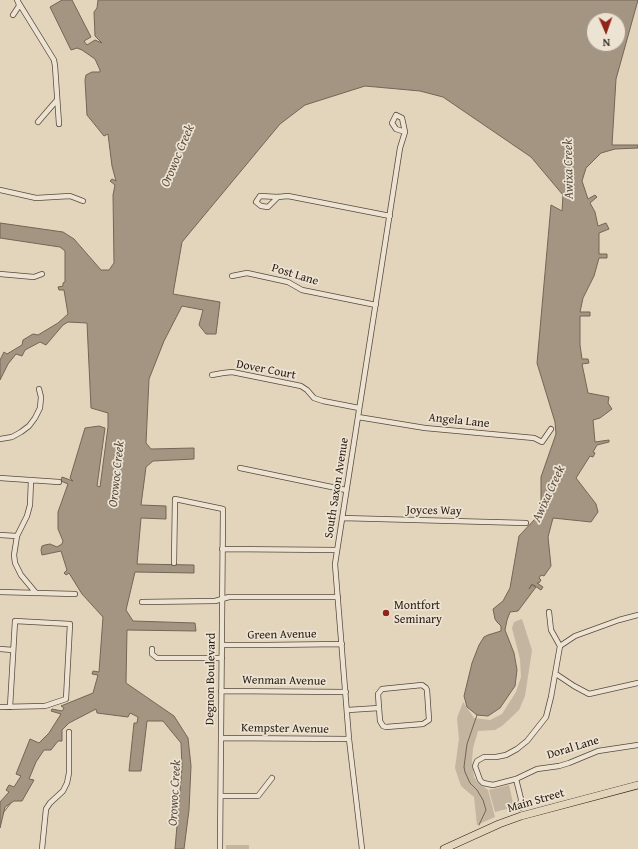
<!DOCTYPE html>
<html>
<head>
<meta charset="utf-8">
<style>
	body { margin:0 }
	#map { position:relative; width:638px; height:849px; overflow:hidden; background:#e3d4bc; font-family:"Gentium Book Plus",serif }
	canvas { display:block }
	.north { position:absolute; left:586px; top:12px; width:40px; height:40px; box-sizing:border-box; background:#ede3d3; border:1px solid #9f9386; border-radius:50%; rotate:178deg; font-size:11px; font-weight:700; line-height:16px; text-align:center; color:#291c12 }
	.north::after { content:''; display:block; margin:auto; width:14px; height:18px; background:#8f2418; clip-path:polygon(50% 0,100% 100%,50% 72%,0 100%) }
</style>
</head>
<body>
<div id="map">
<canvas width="638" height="849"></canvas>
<div class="north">N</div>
</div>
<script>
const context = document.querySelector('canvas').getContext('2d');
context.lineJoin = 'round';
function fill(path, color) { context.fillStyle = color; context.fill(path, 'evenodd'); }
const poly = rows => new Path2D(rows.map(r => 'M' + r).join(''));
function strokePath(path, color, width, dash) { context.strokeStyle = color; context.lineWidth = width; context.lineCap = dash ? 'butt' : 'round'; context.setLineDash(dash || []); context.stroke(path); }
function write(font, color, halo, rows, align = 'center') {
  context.font = font + ' "Gentium Book Plus",serif'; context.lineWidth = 3.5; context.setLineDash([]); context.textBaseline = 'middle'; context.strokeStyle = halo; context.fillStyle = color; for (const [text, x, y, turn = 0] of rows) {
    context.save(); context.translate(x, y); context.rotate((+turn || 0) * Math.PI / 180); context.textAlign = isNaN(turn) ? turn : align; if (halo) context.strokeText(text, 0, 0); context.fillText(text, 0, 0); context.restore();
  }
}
const green = poly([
	[522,619,532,650,525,696,519,710,502,726,495,730,478,731,473,748,472,761,474,777,477,782,488,790,495,817,477,825,474,797,461,786,455,768,459,739,457,718,463,702,474,718,490,720,502,714,516,692,521,677,520,659,512,628,514,622],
	[509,785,514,807,495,812,489,790],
	[226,845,249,845,249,849,226,849]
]);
const water = poly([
	[62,0,72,0,91,37,84,41,87,45,95,40,102,43,95,36,94,12,97,8,98,0,638,0,616,79,612,145,638,145,638,148,615,149,601,153,586,168,582,181,588,199,595,195,597,197,590,203,595,212,598,226,606,223,609,229,599,233,599,254,607,254,607,258,599,258,594,276,583,298,580,312,590,312,590,316,580,316,580,345,582,359,588,359,589,363,582,364,588,393,609,397,608,403,612,409,600,418,593,420,595,442,609,440,609,442,597,445,593,452,595,453,593,457,590,456,576,478,596,504,598,512,591,522,553,518,548,537,551,566,544,576,541,575,539,578,541,580,539,583,537,583,543,587,541,590,532,584,529,589,532,585,536,587,518,611,510,612,507,620,505,630,514,653,517,670,515,686,500,708,488,716,477,715,467,707,464,696,472,663,479,645,484,637,488,635,501,631,501,626,497,622,495,619,493,609,503,601,510,588,519,536,536,518,541,502,541,477,556,434,555,422,537,363,551,205,562,211,563,195,531,157,443,97,420,91,365,86,305,105,280,124,182,242,173,294,220,302,216,334,206,334,199,325,203,310,182,306,164,341,149,379,146,443,151,449,194,448,194,459,153,461,146,467,141,505,166,506,166,519,141,518,137,564,194,565,194,573,135,572,126,610,133,621,195,623,196,631,127,630,126,683,174,716,188,738,191,766,189,810,184,849,175,849,182,767,181,743,163,721,147,721,141,771,129,771,134,723,137,723,138,717,130,713,128,717,97,713,96,709,69,723,62,730,62,741,58,741,51,750,44,750,36,762,29,779,34,780,22,801,14,801,5,807,0,828,0,802,9,792,6,790,9,785,14,787,21,776,16,774,30,739,39,743,49,733,61,714,51,711,52,709,62,711,64,708,61,706,93,693,98,675,92,674,93,671,99,672,103,617,82,594,69,573,66,575,64,573,67,570,61,551,42,555,41,550,42,546,45,545,50,544,57,547,62,544,63,541,58,529,58,512,68,484,61,481,62,477,73,481,70,478,85,428,99,426,105,428,97,486,100,487,108,427,108,413,91,408,87,323,68,322,63,325,46,345,40,342,25,350,22,356,16,354,8,364,0,380,0,360,4,352,7,354,22,345,23,340,33,334,38,335,58,323,68,314,64,290,59,290,58,287,63,286,63,283,65,282,65,251,60,247,0,238,0,223,63,232,74,239,101,270,109,270,114,263,113,195,115,185,110,181,112,179,116,181,112,166,108,134,104,136,87,115,85,80,86,75,92,72,100,72,100,70,95,59,82,50,77,48,71,50,50,7,62,0],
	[594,20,618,20,618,44,594,44,594,20]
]);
const stream = poly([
	[477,715,467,744,464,767,465,772,470,783,477,790,483,800,486,810,479,825],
	[3,813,11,803]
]);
const street = poly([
	[17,0,54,60,55,66,59,124],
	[13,15,19,6,18,1],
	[38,122,57,100],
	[0,190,36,198,70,196,83,201],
	[278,197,268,207,261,206,256,202,260,196,278,197,288,196,390,216],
	[0,274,34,277,42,274],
	[232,276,247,273,288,282,302,290,376,305],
	[212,375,223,373,232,372,301,386,307,390,314,398,323,401,359,408],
	[358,417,425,428,534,438,542,442,551,429],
	[0,439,12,437,21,432,29,426,35,418,40,408,41,397,39,389],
	[240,468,346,490],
	[0,478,59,482],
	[31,480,30,505,27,516,17,536,14,555,15,563,21,575,36,593],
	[342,518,526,523],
	[0,535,17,536],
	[222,549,337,550],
	[174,563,175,499,223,509,220,849],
	[0,592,75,594],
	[142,602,215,601,229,597,338,597],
	[549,612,551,630,560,646],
	[222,645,266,645,342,644],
	[560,646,551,697,546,717,527,741,517,749,506,755,496,757,484,757,477,761,475,766,480,780,483,783,493,785,516,779,537,769,559,766,569,763,598,751,638,745],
	[560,646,575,636,619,620,638,615],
	[0,649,13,650],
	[152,649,152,654,157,658,222,658],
	[556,674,574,686,589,694,638,683],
	[221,691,346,692],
	[0,707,45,706,66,699,70,624,15,621,10,707],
	[348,710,379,708,380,721,383,726,386,727,423,724,429,720,427,690,426,688,422,685,382,689,378,694,379,708],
	[221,738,349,739],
	[516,779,521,799,520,808],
	[221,796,258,796,272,778],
	[42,849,46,809,50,803,63,791,67,783,69,773,69,732],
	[362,849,349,739,335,564,400,148,405,132,402,118,396,115,392,123,396,129,405,132]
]);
const primary = poly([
	[444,849,499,824,521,816,638,785]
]);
const markers = [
	[386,613,4,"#8f2418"]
];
const streetNames = [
	["Post Lane",295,275,17],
	["Dover Court",266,370,11],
	["Angela Lane",459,421,6],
	["South Saxon Avenue",337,488,-81],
	["Joyces Way",434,511,1],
	["Green Avenue",282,635,-1],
	["Degnon Boulevard",211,679,-89],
	["Wenman Avenue",284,681,1],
	["Kempster Avenue",285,729,1],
	["Doral Lane",573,748,-17],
	["Main Street",536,801,-16]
];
const poiNames = [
	["Montfort",394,606],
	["Seminary",394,620]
];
const waterNames = [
	["Orowoc Creek",178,156,-67],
	["Awixa Creek",569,169,-91],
	["Orowoc Creek",117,474,-84],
	["Awixa Creek",549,494,-65],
	["Orowoc Creek",175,793,-87]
];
fill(green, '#c3b59f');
fill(water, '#a49582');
strokePath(water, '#736555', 1);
strokePath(stream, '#736555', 1);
strokePath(street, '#584a3c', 6);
strokePath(primary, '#291c12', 8);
strokePath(street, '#ede3d3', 4.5);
strokePath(primary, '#e3d4bc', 7);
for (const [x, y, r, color] of markers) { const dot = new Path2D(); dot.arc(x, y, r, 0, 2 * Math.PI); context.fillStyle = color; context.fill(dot); strokePath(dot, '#ede3d3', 1.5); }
write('12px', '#291c12', '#ede3d3', streetNames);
write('12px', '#291c12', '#ede3d3', poiNames, 'left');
write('italic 13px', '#5a4c3f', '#ede3d3', waterNames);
</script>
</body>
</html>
